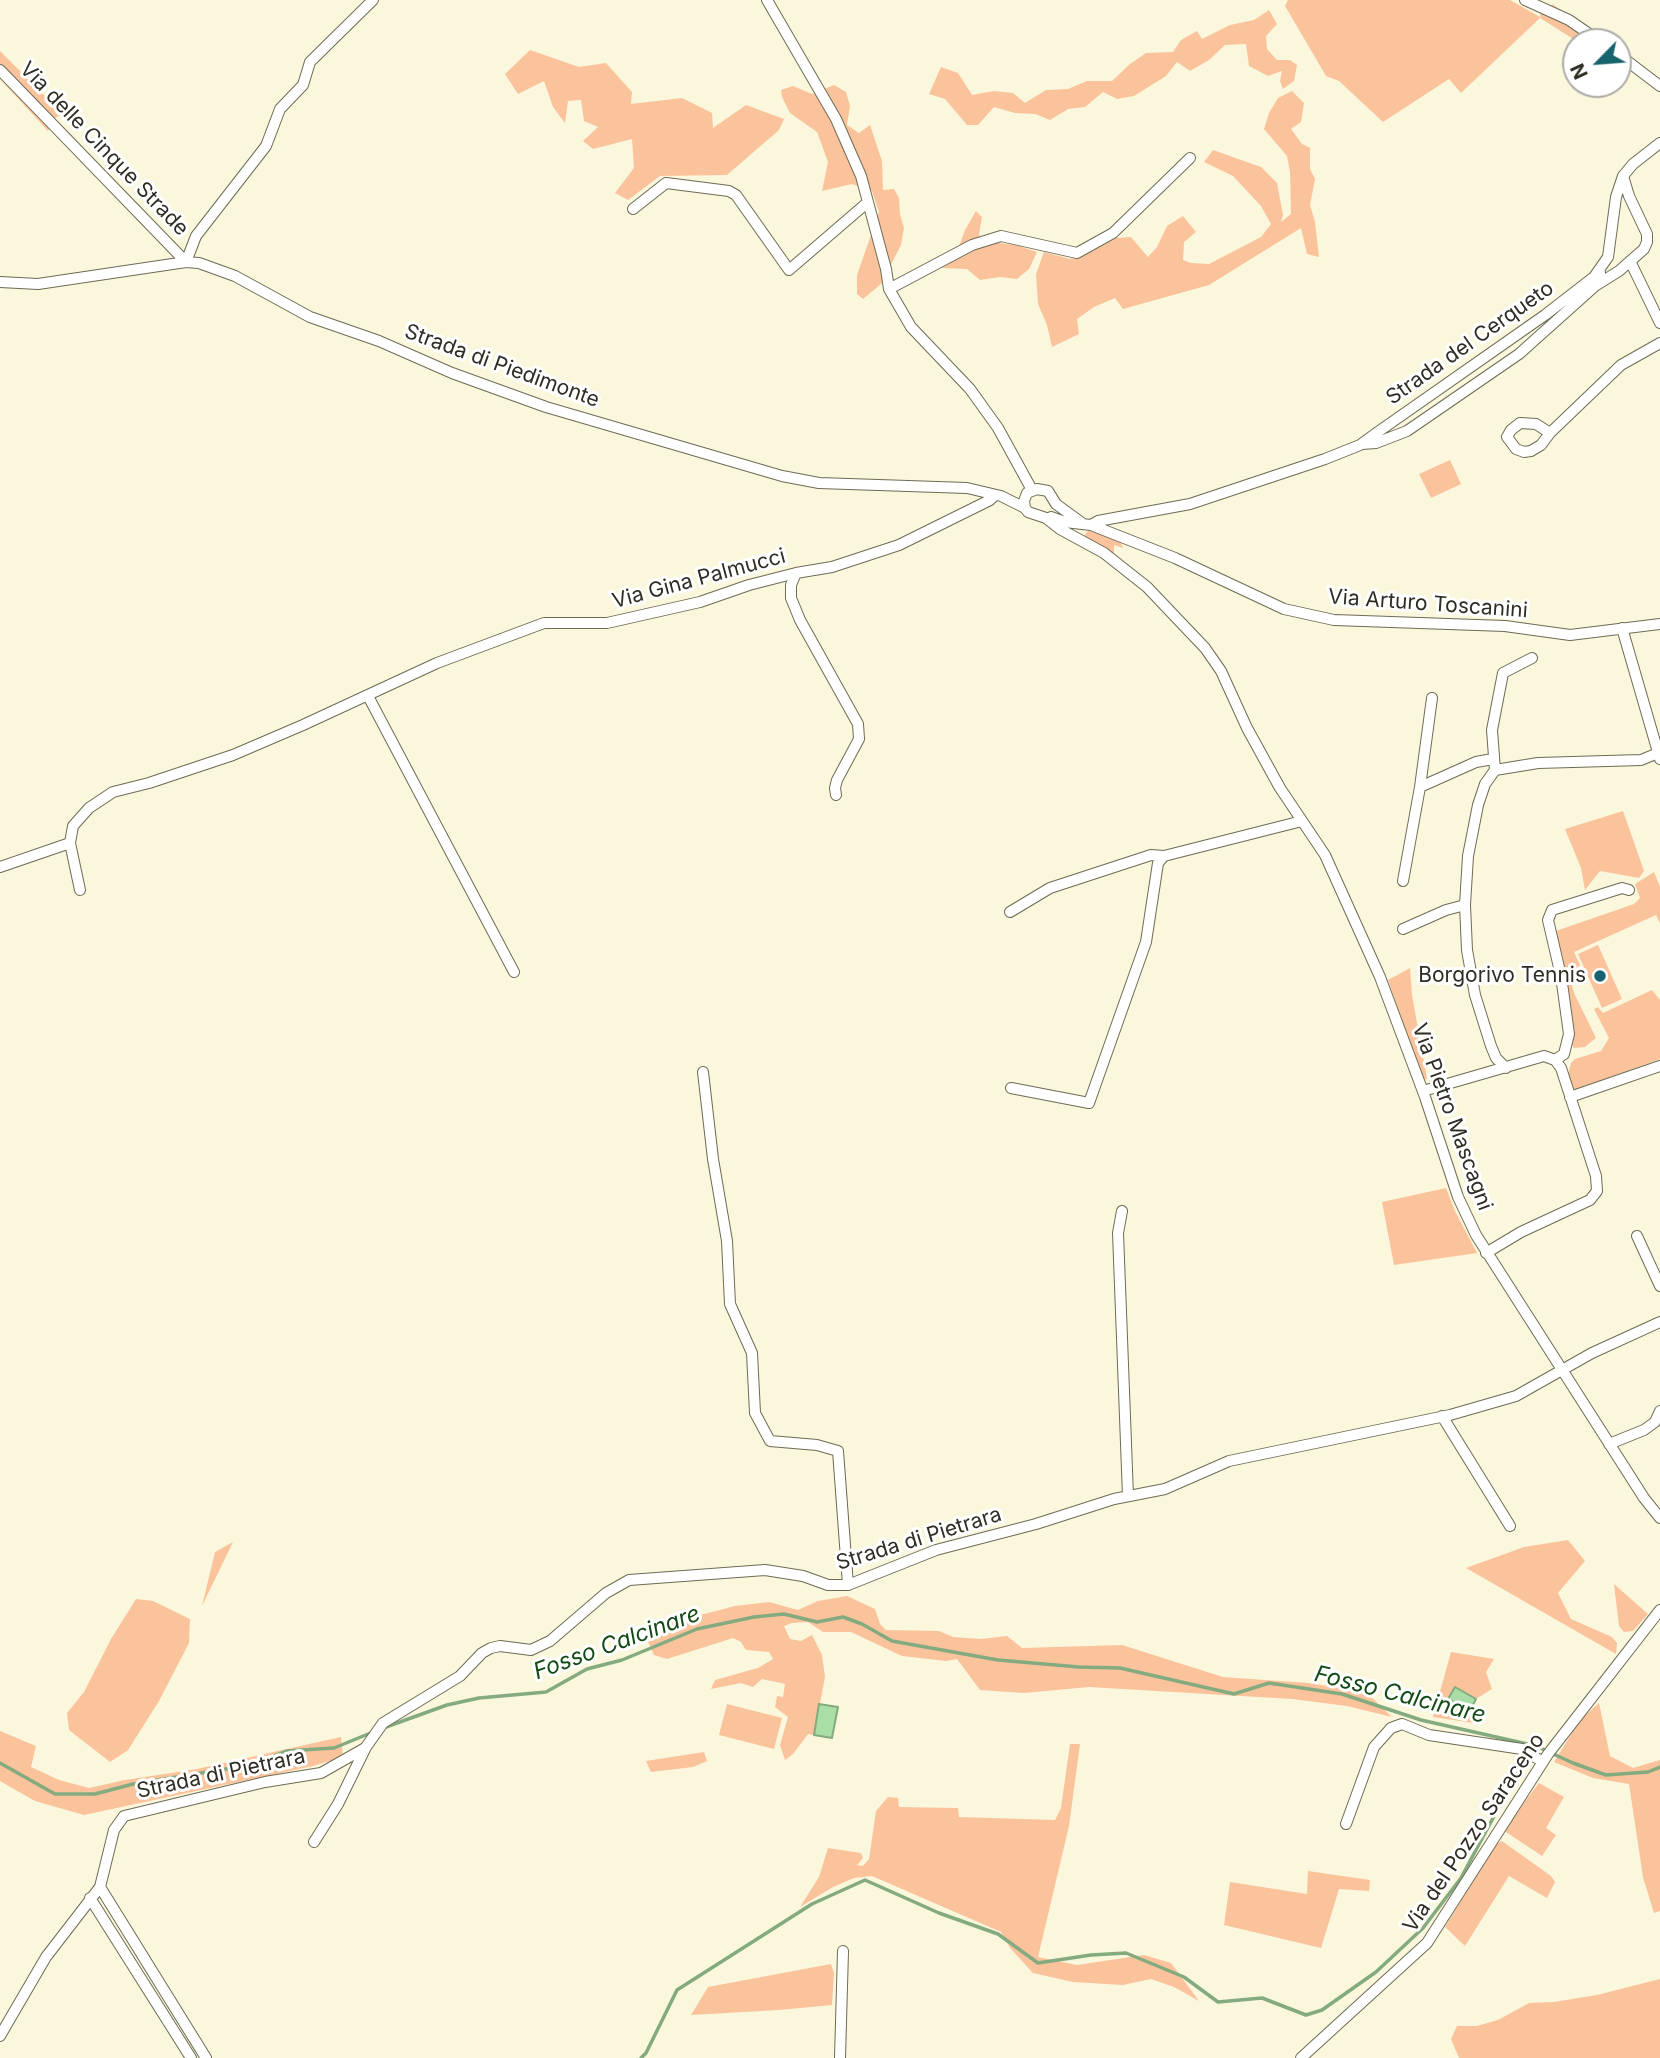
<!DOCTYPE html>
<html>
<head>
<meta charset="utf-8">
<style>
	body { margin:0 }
	#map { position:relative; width:1660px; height:2058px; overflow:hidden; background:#faf7dc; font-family:Inter,sans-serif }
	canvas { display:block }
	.north { position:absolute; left:1562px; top:28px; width:70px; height:70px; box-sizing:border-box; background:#fff; border:2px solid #acaba7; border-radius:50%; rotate:245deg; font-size:19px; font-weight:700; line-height:28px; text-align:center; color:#2f2d23 }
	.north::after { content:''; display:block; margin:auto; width:24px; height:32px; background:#17636e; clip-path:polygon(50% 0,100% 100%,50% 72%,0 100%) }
</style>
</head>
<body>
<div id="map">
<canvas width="1660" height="2058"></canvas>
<div class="north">N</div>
</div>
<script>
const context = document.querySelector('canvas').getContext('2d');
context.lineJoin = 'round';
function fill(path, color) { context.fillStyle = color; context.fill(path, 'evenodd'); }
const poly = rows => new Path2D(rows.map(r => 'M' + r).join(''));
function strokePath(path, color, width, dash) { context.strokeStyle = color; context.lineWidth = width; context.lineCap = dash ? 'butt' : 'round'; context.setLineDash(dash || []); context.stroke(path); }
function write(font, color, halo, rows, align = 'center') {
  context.font = font + ' Inter,sans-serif'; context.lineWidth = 6; context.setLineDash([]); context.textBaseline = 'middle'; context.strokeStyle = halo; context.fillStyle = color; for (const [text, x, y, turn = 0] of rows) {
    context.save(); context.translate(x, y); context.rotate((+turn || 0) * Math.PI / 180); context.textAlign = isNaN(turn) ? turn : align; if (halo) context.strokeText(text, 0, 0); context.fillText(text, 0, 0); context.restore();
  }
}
const green = poly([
	[1288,0,1510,0,1540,17,1542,5,1550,8,1552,4,1602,38,1602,42,1578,42,1540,18,1461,93,1449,79,1383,122,1339,81,1326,76,1285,6],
	[1269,10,1277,24,1266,36,1267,49,1277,60,1290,60,1297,65,1294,81,1283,89,1280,81,1282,71,1268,76,1249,66,1246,44,1225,45,1209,60,1190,71,1177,62,1166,76,1134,96,1117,99,1103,92,1085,107,1068,109,1050,120,1035,114,1015,113,994,107,978,125,967,125,945,99,929,94,941,67,958,73,972,95,994,91,1013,93,1025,103,1046,90,1068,89,1087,81,1112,81,1130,64,1146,53,1173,52,1181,40,1197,31,1202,39,1230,25,1254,20],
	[530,50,579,67,606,63,632,92,631,104,682,98,712,113,713,128,746,105,784,119,779,130,727,175,660,176,628,200,615,193,634,168,632,139,593,149,583,141,598,127,584,121,581,100,568,101,565,123,553,107,544,81,518,94,505,74],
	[0,51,50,101,67,102,71,109,55,118,48,131,0,79],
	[834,85,846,92,850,106,847,125,859,133,870,125,882,161,883,190,894,189,899,198,900,214,904,228,901,245,881,284,863,299,857,294,857,275,879,212,872,191,852,184,822,191,828,162,817,132,790,113,782,97,781,90,793,86,812,94],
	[1292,91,1304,103,1301,122,1291,129,1302,144,1310,148,1310,169,1315,179,1310,205,1315,222,1319,257,1307,254,1301,228,1209,285,1123,309,1115,298,1094,307,1077,319,1079,334,1052,347,1047,325,1038,304,1036,274,1044,252,1070,259,1089,253,1116,238,1131,237,1148,257,1157,247,1167,226,1183,216,1196,232,1184,242,1183,260,1191,263,1209,264,1261,237,1271,224,1261,206,1233,176,1204,162,1213,150,1261,167,1277,183,1283,215,1281,222,1291,214,1290,172,1287,156,1264,129,1269,113,1278,98],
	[976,211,982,217,979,235,989,242,1016,245,1037,252,1029,269,1017,279,1000,277,980,280,967,269,942,268,954,260,965,230],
	[1450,460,1461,484,1431,498,1419,474],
	[1089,529,1119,539,1123,548,1114,545,1114,554,1084,536],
	[1623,811,1644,871,1639,878,1600,871,1585,890,1581,868,1565,829],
	[1654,872,1660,887,1660,923,1656,915,1574,952,1580,965,1572,974,1571,982,1574,993,1596,1038,1585,1047,1574,1048,1571,1043,1569,1003,1556,931,1634,904,1640,898,1635,884],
	[1598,945,1622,999,1602,1008,1578,954],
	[1410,968,1412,995,1427,1079,1423,1080,1388,980],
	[1652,990,1660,1000,1660,1059,1575,1090,1570,1084,1568,1074,1571,1063,1575,1059,1601,1051,1609,1038,1594,1009,1598,1007,1603,1013],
	[1446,1188,1455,1211,1477,1253,1394,1265,1382,1202],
	[1568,1540,1585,1561,1558,1593,1571,1619,1612,1637,1617,1643,1616,1654,1466,1568,1524,1547],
	[233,1542,202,1606,215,1552],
	[1614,1584,1648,1614,1633,1631,1624,1632,1619,1626],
	[847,1596,875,1609,880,1624,886,1630,939,1631,953,1637,981,1639,1007,1636,1022,1648,1122,1645,1223,1677,1308,1683,1366,1692,1392,1717,1347,1706,1292,1699,1089,1687,1024,1693,980,1690,957,1659,946,1661,902,1656,851,1632,823,1632,808,1622,792,1623,784,1626,790,1639,801,1641,812,1635,822,1655,825,1677,814,1735,808,1734,793,1754,785,1760,780,1745,788,1717,775,1707,777,1696,783,1697,785,1684,762,1679,753,1687,741,1683,711,1689,715,1680,758,1668,773,1659,769,1652,746,1650,741,1642,733,1638,667,1659,654,1655,648,1642,666,1624,735,1606,769,1602,798,1610,818,1601],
	[136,1599,153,1601,190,1619,189,1643,159,1701,128,1750,110,1762,69,1730,67,1713,84,1692,111,1639],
	[1451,1652,1494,1659,1486,1672,1492,1689,1476,1699,1455,1687,1448,1699,1470,1711,1473,1723,1433,1717],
	[1599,1703,1610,1756,1633,1768,1660,1760,1660,1911,1654,1913,1643,1877,1629,1784,1593,1778,1554,1762,1580,1720],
	[727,1704,782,1718,774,1749,719,1735],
	[0,1731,36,1746,31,1767,59,1780,89,1788,125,1780,197,1769,341,1737,343,1757,313,1766,84,1815,35,1801,0,1781],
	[1070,1744,1080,1744,1069,1826,1038,1957,1077,1965,1144,1955,1171,1963,1199,2001,1174,1987,1151,1979,1123,1985,1073,1982,1033,1973,1010,1948,1001,1932,872,1876,854,1878,833,1887,800,1907,819,1877,828,1848,861,1853,863,1858,857,1865,863,1866,869,1859,876,1811,888,1797,898,1798,899,1807,958,1808,959,1817,1055,1820,1061,1808],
	[704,1752,707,1761,693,1767,651,1772,646,1761],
	[1539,1783,1564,1797,1546,1828,1556,1835,1542,1856,1503,1830],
	[1502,1841,1551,1876,1555,1882,1547,1898,1509,1876,1465,1946,1445,1927,1496,1844],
	[1308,1871,1370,1880,1369,1891,1339,1889,1321,1948,1224,1925,1230,1882,1307,1894],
	[831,1964,834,1973,832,2005,779,2010,691,2015,708,1987],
	[1660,1979,1660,2058,1459,2058,1451,2039,1457,2026,1477,2026,1498,2020,1529,2003,1554,2002,1597,1995]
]);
const water = poly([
	[1455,1687,1476,1699,1470,1711,1448,1699,1455,1687],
	[819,1704,838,1707,832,1738,814,1735,819,1704]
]);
const stream = poly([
	[386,1727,447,1705,479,1698,546,1692,587,1669,622,1660,697,1629,754,1617,784,1614,817,1622,843,1617,862,1624,892,1641,998,1660,1079,1667,1120,1668,1234,1694,1269,1683,1342,1694,1421,1720,1536,1746,1573,1763,1606,1775,1648,1772,1660,1767],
	[0,1763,55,1794,95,1794,133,1784,251,1765,287,1751,334,1748,373,1732],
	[641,2058,646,2053,677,1990,812,1904,865,1880,939,1913,998,1934,1038,1963,1091,1955,1126,1953,1184,1977,1218,2002,1262,1998,1306,2015,1322,2010,1376,1972,1423,1928,1461,1878,1516,1775,1530,1755]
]);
const street = poly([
	[767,0,836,119,861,176,886,269,889,289,911,327,970,389,998,428,1032,490],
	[1525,0,1569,20,1601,42],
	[1618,54,1660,86],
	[0,70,186,262,196,236,266,146,280,109,303,85,310,62,373,0],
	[633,209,666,183,729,191,736,195,789,270,868,202],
	[1630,261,1660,323],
	[0,282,38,284,186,262,199,263,235,276,310,317,379,341,452,373,546,407,782,476,819,483,967,488,1001,496,1025,508],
	[1595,286,1619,271,1644,249,1647,242,1647,234,1629,196,1623,176],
	[889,289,972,245,1001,236,1077,253,1113,233,1190,158],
	[1550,433,1536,424,1520,423,1511,430,1507,437,1516,449,1524,452,1531,451,1541,445,1550,433,1621,365,1660,343],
	[1362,444,1376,443,1407,431,1519,354,1595,286,1600,273],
	[1051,517,1065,522,1091,525,1175,558,1284,609,1334,620,1505,626,1570,635,1660,624],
	[1082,523,1056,504,1048,491,1037,489,1027,493,1024,501,1025,508,1028,512,1046,518,1060,529,1104,553,1147,587,1205,648,1221,671,1247,728,1280,788,1325,855,1380,977,1425,1097,1458,1197,1476,1235,1644,1498,1660,1518],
	[1091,525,1098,521,1190,504,1325,459,1360,445,1375,434,1545,315,1594,277,1608,257,1616,197,1623,176,1633,164,1660,143],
	[796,573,791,585,791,598,800,620,858,724,859,739,837,780,835,788,836,795],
	[1622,628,1660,759],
	[368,696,514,972],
	[1495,770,1538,763,1641,760,1658,753],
	[1420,787,1476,762,1493,759],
	[0,867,70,843],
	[1403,881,1420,787,1432,698],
	[80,890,70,843,73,826,89,808,113,792,149,783,233,755,303,725,437,663,544,623,607,623,700,602,749,585,796,573,832,567,899,545,990,500,995,495],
	[1010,912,1050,888,1151,855,1164,856],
	[1403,929,1446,910,1465,905],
	[1555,1060,1564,1054,1569,1034,1561,976,1548,920,1552,910,1622,888,1629,890],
	[1506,1068,1496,1058,1491,1046,1475,995,1467,950,1465,905,1468,856,1478,805,1485,784,1495,770,1492,730,1503,673,1532,658],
	[703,1072,713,1159,727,1241,730,1304,752,1353,755,1413,770,1441,817,1445,838,1451,848,1585],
	[1011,1088,1089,1103,1146,942,1158,863,1164,856,1302,821],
	[1423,1091,1544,1056,1555,1060,1561,1068,1596,1176,1597,1191,1590,1200,1521,1232,1486,1253],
	[1570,1097,1660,1066],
	[1122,1211,1118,1233,1128,1496],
	[1637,1236,1660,1286],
	[1442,1416,1510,1526],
	[1609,1444,1644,1430,1655,1422,1660,1411],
	[1346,1824,1374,1747,1391,1728,1402,1724,1429,1735,1522,1749,1543,1762],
	[314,1842,338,1804,366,1747,383,1723,460,1676,482,1653,491,1648,500,1646,531,1650,550,1641,606,1593,629,1580,765,1570,803,1576,828,1585,848,1585,936,1550,1036,1524,1114,1499,1165,1489,1229,1461,1450,1415,1516,1396,1592,1353,1660,1322],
	[100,1887,206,2058],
	[90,1898,191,2058],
	[0,2036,46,1957,100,1887,114,1830,124,1816,265,1782,321,1773,365,1748],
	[840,2058,843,1951],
	[1301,2058,1427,1943,1548,1754,1660,1610]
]);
const markers = [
	[1600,976,7,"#17636e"]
];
const streetNames = [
	["Via delle Cinque Strade",104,149,46],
	["Strada del Cerqueto",1470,343,-35],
	["Strada di Piedimonte",502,366,20],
	["Via Gina Palmucci",699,579,-15],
	["Via Arturo Toscanini",1428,604,4],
	["Via Pietro Mascagni",1452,1117,70],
	["Strada di Pietrara",919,1539,-17],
	["Strada di Pietrara",221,1774,-12],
	["Via del Pozzo Saraceno",1474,1833,-56]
];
const poiNames = [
	["Borgorivo Tennis",1586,976]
];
const waterNames = [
	["Fosso Calcinare",617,1643,-20],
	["Fosso Calcinare",1400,1695,14]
];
fill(green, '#fac39c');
fill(water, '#a9dfa7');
strokePath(water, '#84aa7f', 2);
strokePath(stream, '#84aa7f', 3.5);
strokePath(street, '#6e6b54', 12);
strokePath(street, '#fff', 10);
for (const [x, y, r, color] of markers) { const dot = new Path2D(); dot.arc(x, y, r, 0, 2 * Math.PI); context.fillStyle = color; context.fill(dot); strokePath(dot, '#fff', 2.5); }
write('21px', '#2f2d23', '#fff', streetNames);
write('21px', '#2f2d23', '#fff', poiNames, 'right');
write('italic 23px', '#144a16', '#fff', waterNames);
</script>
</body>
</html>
